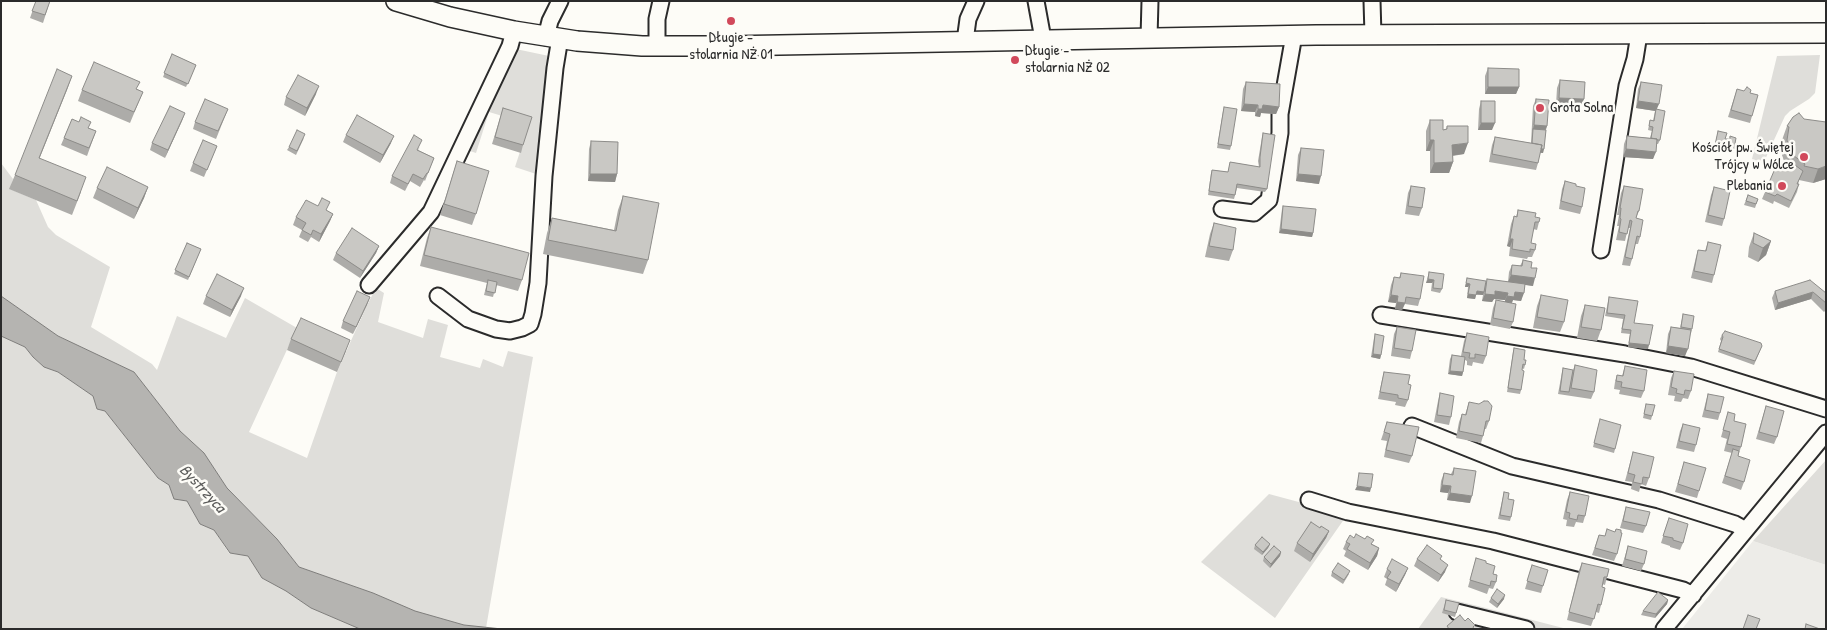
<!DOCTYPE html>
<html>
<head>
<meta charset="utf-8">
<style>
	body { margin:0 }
	#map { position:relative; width:1827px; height:630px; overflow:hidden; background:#fdfcf7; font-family:"Patrick Hand",sans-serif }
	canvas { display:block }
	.frame { position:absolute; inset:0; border:2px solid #2b2b2b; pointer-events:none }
</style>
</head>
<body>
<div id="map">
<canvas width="1827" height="630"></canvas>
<div class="frame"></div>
</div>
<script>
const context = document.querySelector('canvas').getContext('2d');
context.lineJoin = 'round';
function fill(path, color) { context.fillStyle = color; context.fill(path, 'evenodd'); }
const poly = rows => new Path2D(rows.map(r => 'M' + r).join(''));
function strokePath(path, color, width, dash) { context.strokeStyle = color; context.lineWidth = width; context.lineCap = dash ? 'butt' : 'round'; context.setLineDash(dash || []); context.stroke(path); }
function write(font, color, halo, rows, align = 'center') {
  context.font = font + ' "Patrick Hand",sans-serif'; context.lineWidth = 5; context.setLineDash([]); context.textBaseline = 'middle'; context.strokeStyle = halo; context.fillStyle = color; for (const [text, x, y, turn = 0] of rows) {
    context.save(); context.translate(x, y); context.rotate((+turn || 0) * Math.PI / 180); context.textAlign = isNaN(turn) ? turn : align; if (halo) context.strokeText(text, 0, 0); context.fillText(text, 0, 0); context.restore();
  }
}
const built = poly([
	[1753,541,1826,565,1826,629,1682,629]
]);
const green = poly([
	[511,48,549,56,536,174,515,167,529,124,489,112,476,153,464,149],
	[1820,55,1815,93,1809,99,1790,111,1785,116,1763,164,1752,159,1777,56],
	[1,163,13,179,10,189,36,200,48,227,56,235,110,267,91,327,152,364,157,370,177,316,226,338,245,298,297,328,249,432,307,458,337,372,367,305,376,288,384,293,378,322,423,338,428,319,448,325,440,357,480,368,483,359,503,367,508,351,533,357,486,628,464,625,414,611,373,593,299,567,277,539,227,488,204,453,180,431,134,372,58,336,1,296],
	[1,336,25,347,33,357,44,367,58,372,93,396,97,409,105,411,158,478,169,485,174,498,187,501,200,524,214,530,229,553,248,556,262,578,286,591,311,608,360,629,1,629],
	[1826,460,1826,565,1753,541],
	[1269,494,1347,515,1275,618,1201,562],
	[1441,597,1486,608,1567,629,1418,629]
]);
const water = poly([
	[1,296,58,336,134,372,180,431,204,453,227,488,277,539,299,567,373,593,415,611,464,625,502,629,360,629,311,608,286,591,262,578,248,556,230,553,214,530,200,524,187,501,174,499,169,485,158,478,105,411,97,409,93,396,58,372,44,367,33,357,25,347,1,336,1,296]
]);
const minor = poly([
	[1036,1,1043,39],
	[1372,1,1373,35],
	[546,37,550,21,560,1],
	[1149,38,1150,1],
	[965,41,968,19,976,1],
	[657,46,657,19,661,1],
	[1222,209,1254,213,1269,200,1280,133,1280,114,1294,35],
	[1601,250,1627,86,1635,59,1639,34],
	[369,285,431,212,510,46,514,31],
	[438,296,468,319,496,329,510,331,522,328,530,324,533,314,538,283,544,176,555,68,560,38],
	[1381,315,1625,354,1691,367,1826,409],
	[1412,426,1512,466,1659,500,1735,524,1746,530],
	[1309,500,1348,512,1493,541,1683,590,1693,595],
	[1457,612,1526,629],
	[1664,629,1826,433]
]);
const major = poly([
	[396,1,450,17,514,31,577,41,642,46,726,46,1316,35,1826,33]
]);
const wall = poly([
	[36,1,50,1,43,23,30,18],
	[172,54,196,65,186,87,163,77],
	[1488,68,1519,87,1516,94,1485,94,1485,76],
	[72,76,39,158,81,192,72,215,9,189,15,175],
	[1560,80,1582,107,1556,105,1557,88],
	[1246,82,1279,107,1276,114,1261,113,1260,117,1255,116,1255,112,1241,111,1243,89],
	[1641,82,1657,109,1660,140,1658,144,1657,144,1653,159,1623,157,1624,144,1627,136,1650,138,1652,131,1648,130,1650,120,1653,121,1655,111,1636,108,1638,89],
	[137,89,143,92,130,123,78,101,82,90],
	[1737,89,1752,116,1750,123,1728,117],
	[316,94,305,116,284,105,286,97],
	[1536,99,1547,126,1546,130,1543,153,1540,152,1538,163,1536,170,1489,162,1492,145,1495,137,1531,143,1533,106],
	[1481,101,1492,130,1478,130,1479,109],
	[1224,107,1231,146,1230,150,1217,148,1223,111],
	[503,108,523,145,521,153,492,144],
	[228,109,216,139,193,129,195,122],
	[185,113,165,158,150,150,152,143],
	[1793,117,1826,179,1813,183,1799,180,1798,184,1799,184,1797,192,1789,208,1774,201,1773,204,1762,199,1765,192,1784,161,1782,155,1784,141,1782,140,1787,126],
	[72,119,89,128,96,131,87,156,61,145],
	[1430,120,1443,130,1446,129,1447,126,1464,154,1453,156,1453,162,1449,173,1430,173,1430,151,1426,151,1426,131],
	[1718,131,1725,139,1729,139,1730,136,1734,149,1733,153,1714,149],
	[1263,133,1267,189,1265,192,1237,188,1234,199,1208,195,1211,173,1212,170,1228,172,1230,162,1259,167,1258,161,1262,137],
	[346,135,391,143,380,163,343,142],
	[304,138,296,155,287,150,289,147],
	[591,141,617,174,615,182,588,181,589,149],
	[217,146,204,177,190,171,193,163],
	[420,147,418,150,434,158,425,181,424,180,420,187,410,181,405,191,390,183,392,176],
	[1301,148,1319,184,1296,181,1298,155],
	[457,161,476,214,472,225,440,215],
	[1565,181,1576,186,1582,207,1580,214,1559,209,1562,189],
	[1411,186,1422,208,1419,216,1405,214,1408,193],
	[1624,186,1639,211,1636,218,1640,237,1638,244,1635,244,1632,259,1630,266,1622,265,1630,228,1628,228,1625,241,1616,240,1619,226,1617,226,1619,215,1617,215,1621,193],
	[148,187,144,198,134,219,93,198,97,188],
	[1714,187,1724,219,1722,226,1705,222,1711,195],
	[1748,195,1758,199,1755,208,1744,205],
	[623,196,648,260,643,274,543,254,547,233,552,218,614,230,618,210],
	[318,206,333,214,330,221,319,242,311,237,308,242,299,237,302,230,293,225,296,217],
	[1283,206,1313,233,1312,237,1279,233,1282,209],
	[1518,210,1535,217,1539,222,1537,230,1533,229,1531,243,1535,250,1532,257,1528,257,1527,259,1509,256,1510,247,1507,246,1511,224,1514,216,1516,217],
	[1214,223,1233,250,1229,261,1205,257,1210,234],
	[431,227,522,280,518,291,496,285,493,297,484,295,487,283,420,266,427,238],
	[1754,233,1771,241,1766,255,1758,262,1748,257,1749,247],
	[1708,242,1714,275,1712,283,1691,278,1696,257,1698,250,1705,251],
	[187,243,201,249,188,280,174,274],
	[379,246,376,253,360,278,333,260,336,253],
	[1523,260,1531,268,1533,286,1525,285,1521,301,1513,300,1512,303,1513,322,1510,329,1490,325,1493,308,1496,300,1505,302,1505,300,1494,299,1492,302,1482,301,1483,295,1476,295,1475,299,1467,298,1468,287,1465,287,1467,278,1486,283,1487,279,1508,282,1509,272,1512,265,1520,266],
	[1429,272,1442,289,1440,293,1431,291,1432,283,1426,283],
	[1401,273,1420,299,1418,306,1405,304,1402,310,1395,309,1396,303,1388,302,1391,285,1394,277,1399,278],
	[1775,291,1826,293,1826,310,1824,312,1811,299,1775,310,1772,298],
	[1541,295,1564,322,1560,332,1533,328,1537,306],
	[206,296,241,296,230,317,203,304],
	[370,297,353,334,341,328,343,321],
	[1609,297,1634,323,1648,349,1628,347,1630,334,1621,333,1623,319,1605,316],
	[1585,305,1601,330,1597,341,1577,338,1581,316],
	[1683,314,1692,329,1691,333,1690,333,1685,356,1666,353,1668,334,1671,327,1680,328],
	[1397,327,1412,351,1410,359,1391,356,1394,334],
	[1467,333,1486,356,1483,364,1473,362,1472,366,1467,365,1467,361,1465,360,1463,372,1462,376,1448,374,1450,359,1452,355,1461,356,1464,341],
	[1375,334,1381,355,1380,359,1371,357,1374,338],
	[1722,335,1762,346,1754,365,1718,352,1721,341,1720,339],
	[291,339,346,351,337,372,287,350],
	[1514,348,1524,360,1525,365,1524,369,1522,368,1521,390,1520,394,1507,392,1513,352],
	[1575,365,1594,392,1591,399,1558,394,1562,372,1563,368,1573,370],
	[1625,366,1644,391,1641,398,1619,394,1620,390,1614,389,1615,382,1617,375,1622,376],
	[1674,371,1691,391,1688,399,1683,398,1681,402,1674,401,1675,396,1668,395,1671,378],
	[1384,372,1408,384,1408,400,1405,407,1395,405,1396,402,1378,399,1382,380],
	[1440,393,1451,417,1449,425,1434,422,1438,401],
	[1708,394,1720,413,1718,420,1702,417,1706,401],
	[1469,402,1489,421,1486,429,1485,429,1481,443,1456,438,1459,422,1462,414,1465,415],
	[1646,404,1652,416,1651,420,1643,418],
	[1766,406,1777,437,1774,444,1756,439],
	[1728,412,1734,421,1741,447,1738,456,1744,482,1741,490,1722,483,1732,453,1724,451,1727,439,1721,437],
	[1387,422,1412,456,1409,463,1384,457,1387,441,1381,440],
	[1599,423,1615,449,1614,453,1593,447],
	[1683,424,1696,445,1694,452,1676,448,1680,431],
	[1633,452,1649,478,1646,486,1641,484,1639,492,1631,489,1632,482,1625,481],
	[1684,462,1699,491,1697,498,1675,492],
	[1454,468,1470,503,1447,500,1448,493,1440,492,1441,481,1444,473,1451,474],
	[1504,492,1508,499,1511,517,1510,521,1498,519],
	[1570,492,1585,516,1583,523,1576,522,1574,527,1566,526,1567,520,1563,519,1567,500],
	[1626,507,1646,526,1643,533,1620,528],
	[1669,518,1683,543,1680,550,1670,547,1670,546,1661,543],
	[1320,528,1329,531,1326,538,1310,562,1294,551,1297,543],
	[1607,529,1617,554,1614,561,1592,555,1599,535,1605,536],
	[1354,538,1372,544,1379,548,1377,556,1368,570,1344,556,1346,551,1343,549,1346,542],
	[1270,544,1268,548,1262,555,1254,549,1255,545],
	[1628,546,1644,564,1641,571,1622,566],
	[1281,552,1280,556,1270,568,1263,561,1264,557],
	[1476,558,1486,563,1493,574,1496,582,1493,589,1489,588,1487,594,1468,587],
	[1417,559,1441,560,1445,572,1438,582,1414,566],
	[1582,563,1607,577,1605,585,1602,584,1602,587,1601,605,1599,613,1596,612,1591,626,1567,620,1579,570],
	[1532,565,1543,586,1541,593,1525,589],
	[1408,568,1405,575,1396,592,1385,585,1387,579,1384,577,1387,569],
	[1332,572,1349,574,1343,584,1331,576],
	[1491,598,1504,599,1497,608,1489,602],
	[1446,600,1459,603,1455,617,1442,613],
	[1668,600,1667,604,1655,618,1641,615,1643,611]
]);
const shadedWall = poly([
	[72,76,67,90,34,172,39,158],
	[319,86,316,94,305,116,307,108],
	[1488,87,1519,87,1516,94,1485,94],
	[1559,98,1584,99,1582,107,1556,105],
	[1638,101,1659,104,1656,111,1636,108],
	[1244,104,1258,105,1255,112,1241,111],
	[1263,105,1279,107,1276,114,1261,113,1260,117,1255,116,1258,109],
	[185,113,182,121,165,158,168,150],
	[1481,123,1495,123,1492,130,1478,130],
	[1534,125,1547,126,1544,133,1533,129],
	[394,136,391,143,380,163,383,155],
	[1430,140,1434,140,1430,151,1426,151],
	[1468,143,1464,154,1448,156,1452,145],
	[1532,148,1544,149,1543,153,1530,152],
	[1626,149,1656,152,1653,159,1623,157],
	[1453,162,1449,173,1430,173,1434,163],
	[1826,166,1826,179,1813,183,1818,169],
	[590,174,617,174,615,182,588,181],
	[1298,174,1321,176,1319,184,1296,181],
	[148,187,144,198,134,219,138,208],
	[333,214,330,221,319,242,321,234],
	[1281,229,1313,233,1312,237,1279,233],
	[1510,239,1513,239,1510,247,1507,246],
	[1771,241,1766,255,1758,262,1763,248],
	[379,246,376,253,360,278,363,271],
	[1511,275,1535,278,1533,286,1508,282],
	[1428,279,1434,280,1432,283,1426,283],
	[1466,283,1470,284,1468,287,1465,287],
	[244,288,241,296,230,317,232,310],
	[1477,291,1484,292,1483,295,1476,294],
	[1495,291,1508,293,1505,300,1494,299,1492,302,1482,301,1485,294],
	[1515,292,1524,293,1521,301,1513,300,1511,304,1504,303,1507,296],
	[1813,292,1811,299,1775,310,1778,303],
	[1468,294,1476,295,1475,299,1467,298],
	[1391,295,1398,296,1396,303,1388,302],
	[370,297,367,305,353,334,356,327],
	[1397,302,1405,303,1402,310,1395,309],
	[1629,343,1649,345,1648,349,1628,347],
	[1668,346,1688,349,1685,356,1666,353],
	[1373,354,1381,355,1380,359,1371,357],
	[1450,371,1463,372,1462,376,1448,374],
	[1442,485,1451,486,1448,493,1440,492],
	[1357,486,1371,488,1370,492,1355,490],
	[1450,493,1472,496,1470,503,1447,500],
	[1329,531,1326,538,1310,562,1313,554],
	[1270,544,1268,548,1262,555,1263,552],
	[1379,548,1377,556,1368,570,1370,563],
	[1281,552,1280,556,1270,568,1271,564],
	[1448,565,1445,572,1438,582,1441,575],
	[1408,568,1405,575,1396,592,1399,584],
	[1505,595,1504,599,1497,608,1498,604],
	[1668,600,1667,604,1655,618,1656,614]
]);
const building = poly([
	[36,1,50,1,45,15,32,11,36,1],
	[172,54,196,65,188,84,164,73,172,54],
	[94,62,140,82,136,89,143,92,134,112,82,90,94,62],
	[1488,68,1519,69,1519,87,1488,87,1488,68],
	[57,69,72,76,39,158,86,177,77,201,15,175,57,69],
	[298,75,319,86,307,108,286,97,298,75],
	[1560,80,1585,82,1584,99,1559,98,1560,80],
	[1246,82,1280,84,1279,107,1263,105,1262,109,1258,109,1258,105,1244,104,1246,82],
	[1641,82,1662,85,1659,104,1638,101,1641,82],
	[1747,87,1751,90,1750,93,1758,95,1752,116,1731,110,1737,89,1744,91,1747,87],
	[205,99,228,109,218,131,195,122,205,99],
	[1536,99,1549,100,1547,126,1534,125,1536,99],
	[1481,101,1495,101,1495,123,1481,123,1481,101],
	[170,106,185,113,168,150,152,143,170,106],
	[1224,107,1237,109,1231,146,1218,144,1224,107],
	[503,108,532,117,523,145,495,137,503,108],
	[1656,109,1665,111,1660,140,1657,140,1657,139,1651,138,1653,127,1649,126,1650,120,1654,121,1656,109],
	[1799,113,1804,119,1826,122,1826,166,1818,169,1804,166,1805,164,1790,153,1787,140,1789,127,1787,126,1793,117,1799,113],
	[357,115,394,136,383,155,346,135,357,115],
	[81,117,91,122,88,128,96,131,89,148,64,138,72,119,79,122,81,117],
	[1430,120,1443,120,1443,130,1447,129,1447,126,1468,126,1468,143,1452,145,1453,162,1434,163,1434,140,1430,140,1430,120],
	[1533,129,1546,130,1544,149,1541,149,1542,145,1532,143,1533,129],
	[297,130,305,134,297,151,289,147,297,130],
	[1718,131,1727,133,1725,139,1730,139,1730,136,1736,138,1734,149,1715,145,1718,131],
	[1263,133,1275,135,1267,189,1237,184,1235,195,1209,191,1212,170,1228,172,1230,162,1260,167,1260,157,1263,133],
	[414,135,422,140,417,150,434,158,428,173,427,173,423,179,413,174,408,184,392,176,414,135],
	[1627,136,1657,139,1656,152,1626,149,1627,136],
	[1495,137,1542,145,1538,163,1492,154,1495,137],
	[203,140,217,146,207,170,193,163,203,140],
	[591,141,618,142,617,174,590,174,591,141],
	[1301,148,1324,150,1321,176,1298,174,1301,148],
	[1788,160,1803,171,1797,184,1799,184,1791,201,1777,194,1775,196,1765,192,1777,164,1788,160],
	[457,161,489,171,476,214,444,204,457,161],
	[107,167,148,187,138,208,97,188,107,167],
	[1565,181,1576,184,1576,186,1585,188,1582,207,1561,201,1565,181],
	[1411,186,1425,188,1422,208,1408,206,1411,186],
	[1624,186,1643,189,1639,211,1638,211,1636,218,1643,220,1640,237,1637,236,1632,259,1625,257,1632,221,1630,220,1627,234,1619,232,1621,219,1620,218,1621,208,1620,208,1624,186],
	[1714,187,1730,191,1724,219,1708,215,1714,187],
	[1748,195,1758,199,1756,204,1746,201,1748,195],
	[623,196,659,203,648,260,548,240,552,218,616,231,623,196],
	[322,198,330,202,326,210,333,214,321,234,313,230,311,235,302,230,306,223,296,217,306,200,318,206,322,198],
	[1283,206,1316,209,1313,233,1281,229,1283,206],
	[1518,210,1536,213,1535,217,1540,218,1539,222,1535,222,1531,243,1536,244,1535,250,1530,249,1530,252,1512,249,1513,239,1510,239,1514,216,1517,217,1518,210],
	[1214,223,1236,228,1233,250,1209,246,1214,223],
	[431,227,529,253,522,280,424,255,431,227],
	[352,228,379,246,363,271,336,253,352,228],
	[1754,233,1771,241,1763,248,1753,243,1754,233],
	[1708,242,1721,245,1714,275,1694,271,1698,250,1706,251,1708,242],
	[187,243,201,249,189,277,175,270,187,243],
	[1523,260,1532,262,1531,268,1537,268,1535,278,1511,275,1512,265,1522,266,1523,260],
	[1429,272,1444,274,1442,289,1433,288,1434,280,1428,279,1429,272],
	[1401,273,1424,276,1420,299,1406,297,1405,303,1397,302,1398,296,1391,295,1394,277,1400,278,1401,273],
	[217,274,244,288,232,310,206,296,217,274],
	[1467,278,1486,281,1484,292,1477,291,1476,295,1468,294,1470,284,1466,283,1467,278],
	[1487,279,1525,284,1524,293,1515,292,1514,297,1507,296,1508,293,1495,291,1495,295,1485,294,1487,279],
	[488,280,497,282,495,293,486,291,488,280],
	[1810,280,1826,293,1826,303,1813,292,1778,303,1775,291,1810,280],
	[357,291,370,297,356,327,343,321,357,291],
	[1541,295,1568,300,1564,322,1537,317,1541,295],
	[1609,297,1638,301,1634,323,1653,325,1649,345,1629,343,1631,330,1622,329,1625,315,1607,313,1609,297],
	[1496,300,1516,304,1513,322,1493,318,1496,300],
	[1585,305,1605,308,1601,330,1581,327,1585,305],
	[1683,314,1694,316,1692,329,1681,327,1683,314],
	[301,318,350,340,341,362,291,339,301,318],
	[1397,327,1416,330,1412,351,1394,348,1397,327],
	[1671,327,1691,330,1688,349,1668,346,1671,327],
	[1725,331,1761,343,1762,346,1755,361,1719,349,1723,337,1722,335,1725,331],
	[1467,333,1489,337,1486,356,1475,354,1475,358,1469,358,1470,353,1463,352,1467,333],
	[1375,334,1384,336,1381,355,1373,354,1375,334],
	[1514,348,1525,350,1524,360,1526,360,1525,365,1523,364,1522,370,1524,371,1521,390,1508,388,1514,348],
	[1452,355,1465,357,1463,372,1450,371,1452,355],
	[1575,365,1597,370,1594,392,1571,388,1575,365],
	[1625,366,1647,370,1644,391,1621,387,1622,382,1616,381,1617,375,1623,376,1625,366],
	[1563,368,1573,370,1569,392,1560,391,1563,368],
	[1674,371,1694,374,1691,391,1685,390,1684,395,1676,393,1677,389,1671,387,1674,371],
	[1384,372,1410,375,1408,384,1411,385,1408,400,1398,398,1398,395,1380,392,1384,372],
	[1440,393,1454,396,1451,417,1437,415,1440,393],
	[1708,394,1724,397,1720,413,1705,410,1708,394],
	[1484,401,1488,401,1492,406,1489,421,1486,421,1483,436,1459,431,1462,414,1466,415,1469,402,1479,404,1484,401],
	[1646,404,1655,405,1652,416,1644,414,1646,404],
	[1766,406,1784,411,1777,437,1759,432,1766,406],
	[1728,412,1735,414,1734,421,1746,424,1741,447,1727,444,1730,432,1723,430,1728,412],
	[1600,419,1621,425,1615,449,1594,443,1600,419],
	[1387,422,1419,427,1412,456,1386,450,1390,434,1384,432,1387,422],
	[1683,424,1700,428,1696,445,1679,441,1683,424],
	[1733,449,1739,451,1738,456,1750,460,1744,482,1725,476,1733,449],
	[1633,452,1654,457,1649,478,1643,477,1642,484,1633,482,1635,475,1628,473,1633,452],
	[1684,462,1706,468,1699,491,1678,484,1684,462],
	[1454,468,1476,471,1472,496,1450,493,1451,486,1442,485,1444,473,1453,475,1454,468],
	[1359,473,1373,474,1371,488,1357,486,1359,473],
	[1504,492,1509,493,1508,499,1514,500,1511,517,1500,515,1504,492],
	[1570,492,1589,496,1585,516,1578,515,1577,520,1569,518,1570,513,1566,512,1570,492],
	[1626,507,1650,512,1646,526,1623,521,1626,507],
	[1669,518,1688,524,1683,543,1673,540,1673,538,1663,536,1669,518],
	[1311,522,1320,528,1321,526,1329,531,1313,554,1297,543,1311,522],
	[1607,529,1615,532,1616,529,1621,530,1621,533,1622,533,1617,554,1595,548,1599,535,1605,536,1607,529],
	[1356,534,1365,539,1367,536,1374,540,1371,544,1379,548,1370,563,1347,549,1350,544,1346,542,1350,535,1354,538,1356,534],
	[1262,537,1270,544,1263,552,1255,545,1262,537],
	[1427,545,1442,556,1440,559,1448,565,1441,575,1417,559,1427,545],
	[1274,546,1281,552,1271,564,1264,557,1274,546],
	[1628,546,1647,551,1644,564,1625,559,1628,546],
	[1476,558,1486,561,1486,563,1495,566,1493,574,1497,575,1496,582,1491,581,1490,586,1470,580,1476,558],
	[1392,559,1408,568,1399,584,1387,578,1391,572,1387,569,1392,559],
	[1338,563,1350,571,1344,580,1332,572,1338,563],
	[1582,563,1609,569,1607,577,1604,577,1602,587,1605,588,1601,605,1598,604,1594,619,1569,612,1582,563],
	[1532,565,1548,570,1543,586,1527,581,1532,565],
	[1497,589,1505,595,1498,604,1491,598,1497,589],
	[1658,592,1668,600,1656,614,1643,611,1658,592],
	[1446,600,1459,603,1456,613,1444,610,1446,600],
	[1460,615,1465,621,1468,618,1475,625,1473,627,1474,629,1449,629,1447,626,1460,615],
	[1748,615,1760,619,1756,629,1743,629,1748,615],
	[1806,624,1820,629,1805,629,1806,624]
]);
const markers = [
	[731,21,5,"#d1495b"],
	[1015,60,5,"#d1495b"],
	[1540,108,5,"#d1495b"],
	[1804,157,5,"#d1495b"],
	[1782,186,5,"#d1495b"]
];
const poiNames = [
	["Długie -",731,38,"center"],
	["stolarnia NŻ 01",731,55,"center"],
	["Długie -",1025,51],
	["stolarnia NŻ 02",1025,68],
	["Grota Solna",1550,108],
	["Kościół pw. Świętej",1794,148,"right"],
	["Trójcy w Wólce",1794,165,"right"],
	["Plebania",1772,186,"right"]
];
const waterNames = [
	["Bystrzyca",202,489,47]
];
fill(built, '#edece8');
fill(green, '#dfdeda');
fill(water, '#b5b4b1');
strokePath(water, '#7e7d7b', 1);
strokePath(minor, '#2b2b2b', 19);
strokePath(major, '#2b2b2b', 22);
strokePath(minor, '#fdfcf7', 15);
strokePath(major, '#fdfcf7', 19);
fill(wall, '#adaca9');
fill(shadedWall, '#8d8c89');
fill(building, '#c9c8c4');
strokePath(building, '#8d8c89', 1);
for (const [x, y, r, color] of markers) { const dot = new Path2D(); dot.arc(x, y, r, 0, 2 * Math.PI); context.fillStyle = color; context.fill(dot); strokePath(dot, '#fdfcf7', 2); }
write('15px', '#2b2b2b', '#fdfcf7', poiNames, 'left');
write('italic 16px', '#5b5b5a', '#fdfcf7', waterNames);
</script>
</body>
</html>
